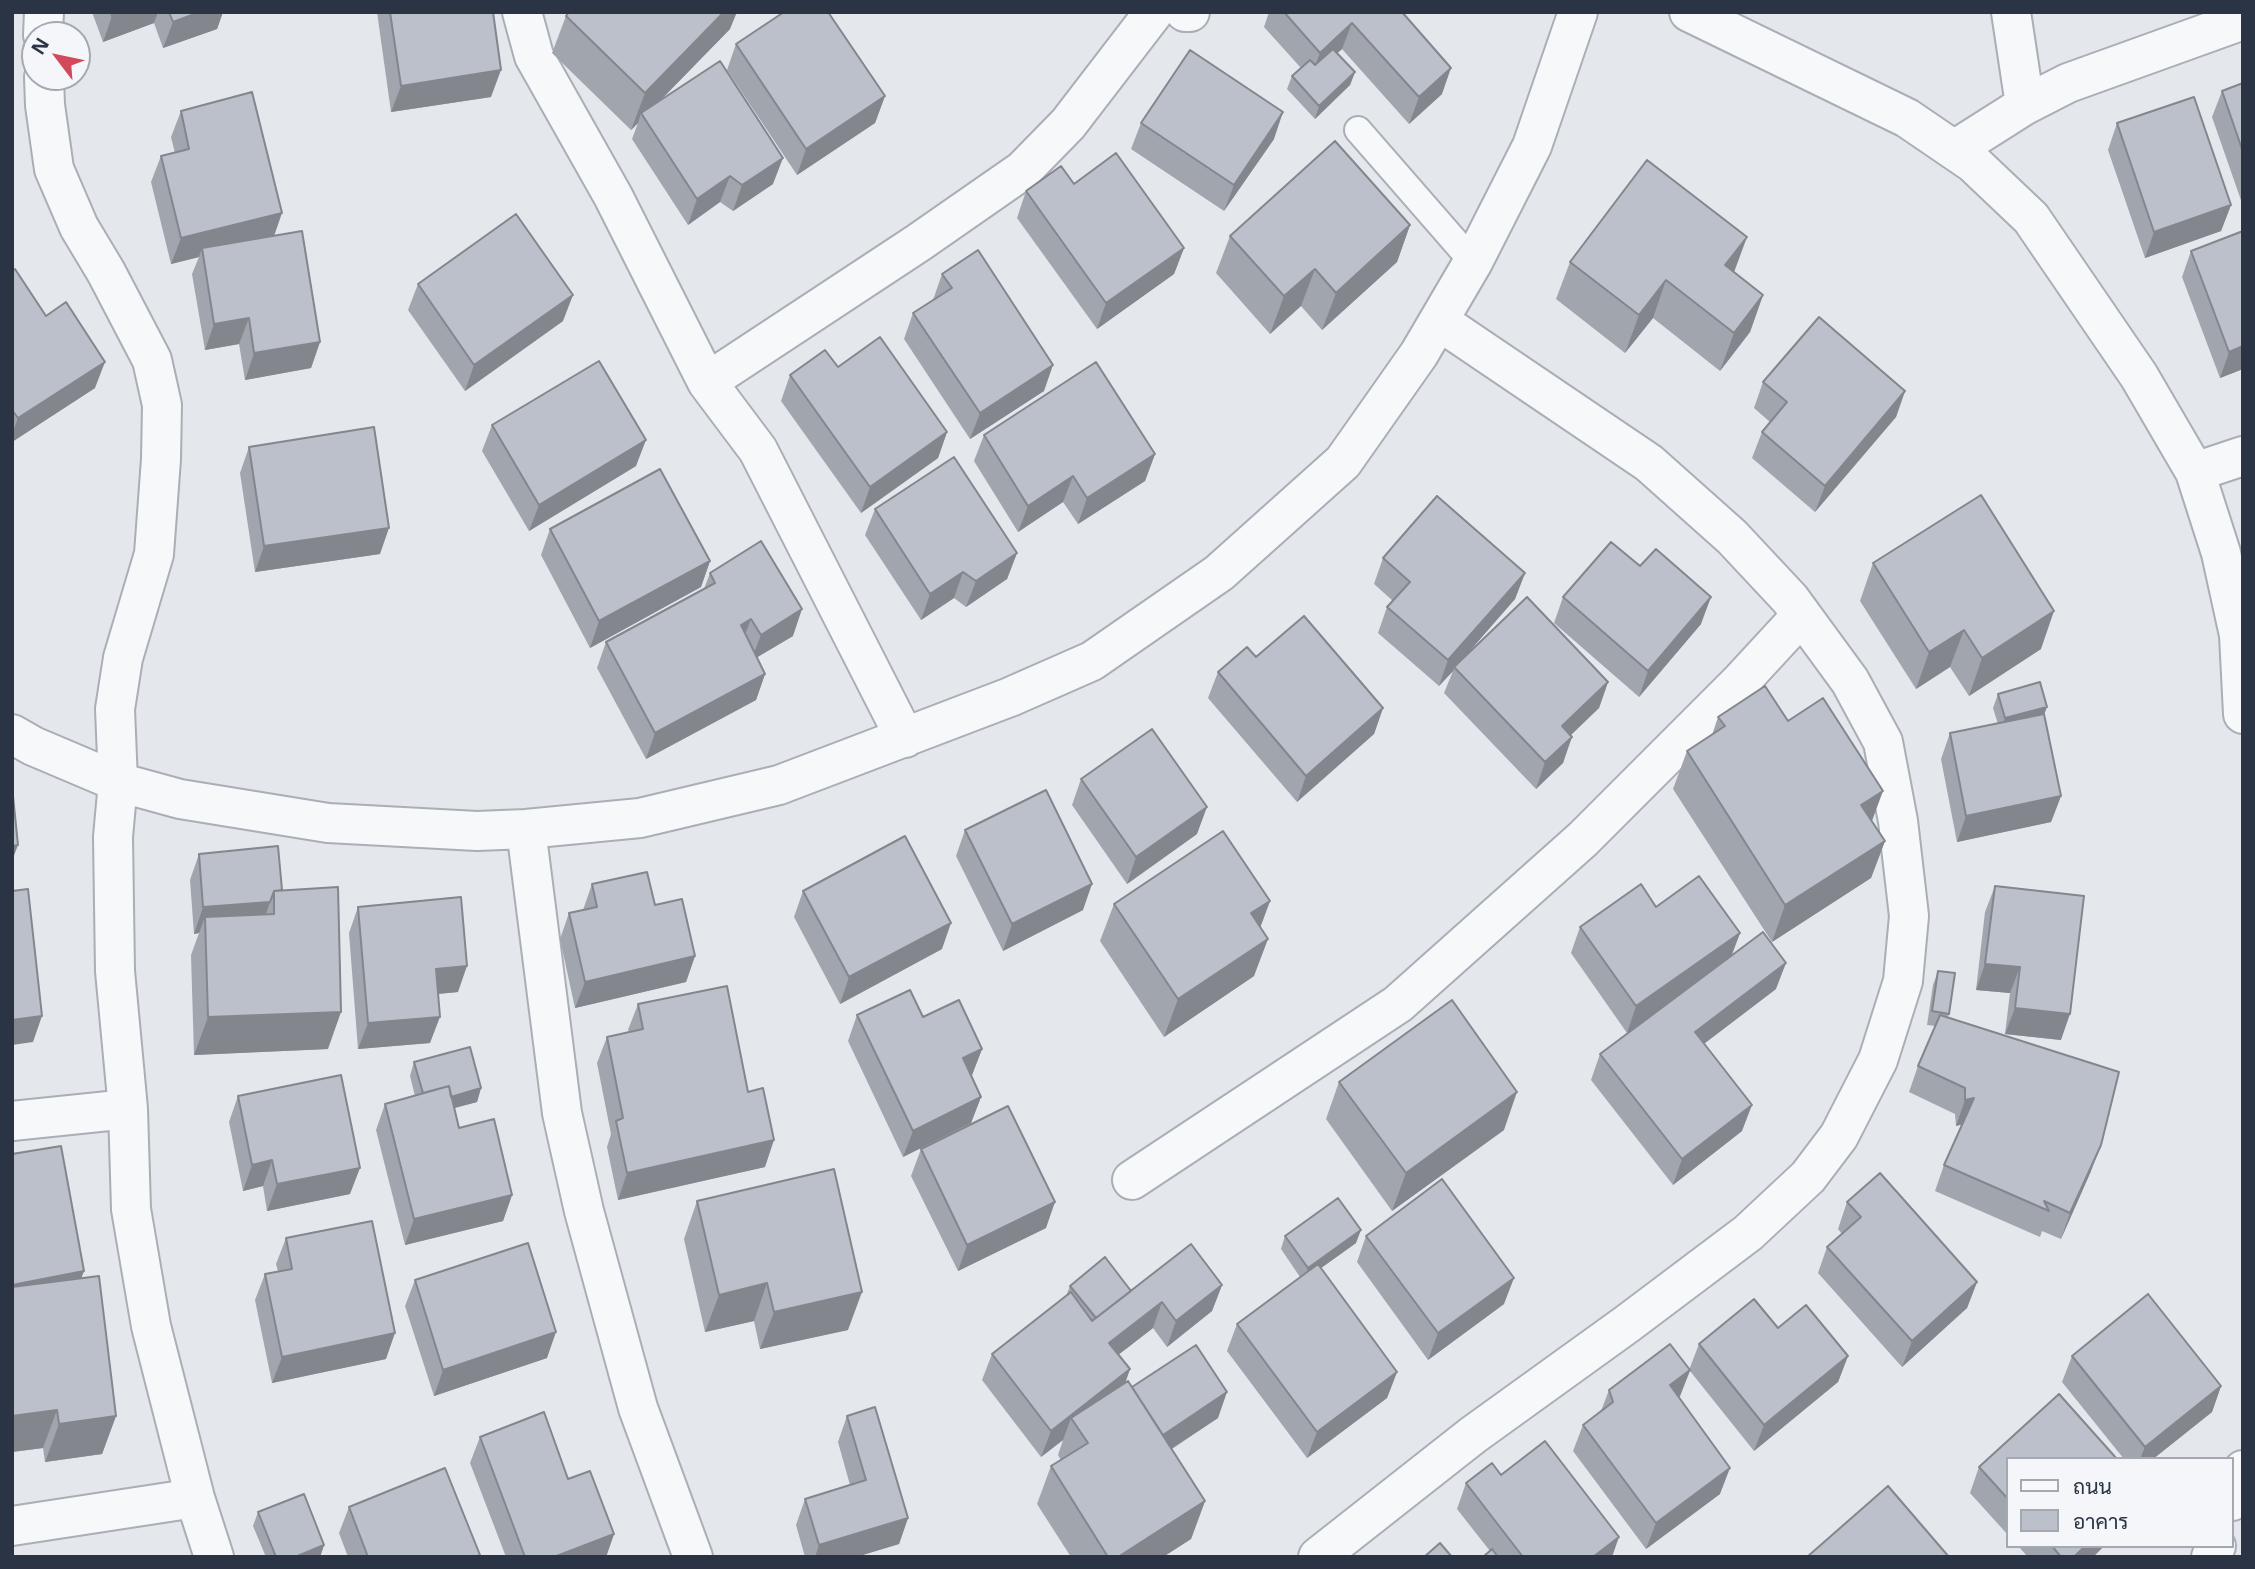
<!DOCTYPE html>
<html>
<head>
<meta charset="utf-8">
<style>
	body { margin:0 }
	#map { position:relative; width:2255px; height:1569px; overflow:hidden; background:#e4e7ec; font-family:"Noto Sans",Sarabun,sans-serif }
	canvas { display:block }
	.frame { position:absolute; inset:0; border:14px solid #2b3445; pointer-events:none }
	.legend { position:absolute; left:2006px; top:1457px; width:228px; height:91px; box-sizing:border-box; background:#f4f6f9; border:2px solid #a4a8b1; margin:0; padding:9px 12px; list-style:none; font-size:21px; color:#2b3445 }
	.legend li { display:flex; align-items:center; gap:14px; height:35px }
	.legend b { width:35px; border:2px solid #a4a8b1 }
	.north { position:absolute; left:21px; top:21px; width:70px; height:70px; box-sizing:border-box; background:#f4f6f9; border:2px solid #a4a8b1; border-radius:50%; rotate:302deg; font-size:19px; font-weight:700; line-height:28px; text-align:center; color:#2b3445 }
	.north::after { content:''; display:block; margin:auto; width:24px; height:32px; background:#d1495b; clip-path:polygon(50% 0,100% 100%,50% 72%,0 100%) }
</style>
</head>
<body>
<div id="map">
<canvas width="2255" height="1569"></canvas>
<div class="frame"></div>
<ul class="legend">
<li><b style="height:9px;background:#f7f8fa"></b>ถนน</li>
<li><b style="height:19px;background:#bbc0ca"></b>อาคาร</li>
</ul>
<div class="north">N</div>
</div>
<script>
const context = document.querySelector('canvas').getContext('2d');
context.lineJoin = 'round';
const poly = rows => new Path2D(rows.map(r => 'M' + r).join(''));
function strokePath(path, color, width, dash) { context.strokeStyle = color; context.lineWidth = width; context.lineCap = dash ? 'butt' : 'round'; context.setLineDash(dash || []); context.stroke(path); }
function fill(path, color) { context.fillStyle = color; context.fill(path, 'evenodd'); }
const lane = poly([
	[1358,130,1473,262]
]);
const street = poly([
	[522,12,534,56,613,196,707,382,758,450,905,738],
	[1185,12,1190,12],
	[1689,12,1907,118,1973,163,2031,218,2139,376,2195,472,2221,553,2239,635,2243,714],
	[2011,12,2025,105],
	[43,35,44,12],
	[44,77,45,105,54,169,79,227,106,272,152,360,162,405,161,459,154,554,123,658,115,709,118,782,113,837,115,971,128,1109,131,1209,151,1326,195,1498,214,1557],
	[1954,150,2025,105,2068,83,2243,20],
	[707,382,918,243,1023,170,1068,124,1154,12],
	[2195,472,2243,456],
	[12,734,33,746,118,782,180,799,328,823,477,831,526,829,640,818,779,785,1010,697,1092,661,1219,573,1343,462,1419,354,1473,262,1532,146,1578,12],
	[526,829,562,1113,584,1211,638,1408,693,1557],
	[12,1121,128,1109],
	[1132,1180,1398,1004,1583,839,1741,681,1801,616],
	[2232,1501,2243,1470],
	[12,1526,195,1498],
	[1318,1557,1473,1435,1627,1324,1748,1233,1808,1177,1839,1136,1878,1060,1903,981,1909,916,1898,821,1883,742,1850,681,1790,599,1732,537,1649,463,1439,321],
	[2211,1557,2216,1546]
]);
const wall = poly([
	[92,12,223,12,217,29,163,48,154,23,103,42],
	[377,12,493,12,491,97,391,112],
	[1269,12,1403,12,1403,14,1442,94,1409,124,1342,49,1337,53,1355,72,1350,85,1315,119,1287,89,1292,76,1301,68,1264,27],
	[566,16,730,29,660,101,773,184,733,211,720,202,688,225,632,139,638,123,631,130,552,53],
	[736,44,885,96,875,123,797,175,727,70],
	[2243,83,2243,206,2212,117,2222,91],
	[181,111,273,236,320,342,311,368,245,380,239,344,205,350,192,274,199,257,171,264,151,182,161,156,175,153,171,137],
	[1141,123,1274,139,1224,211,1131,149],
	[2117,123,2231,205,2221,231,2145,258,2108,150],
	[1074,184,1184,248,1174,274,1097,329,1017,218,1026,191],
	[1410,225,1397,262,1322,330,1301,306,1270,334,1216,273,1230,236],
	[2243,231,2243,369,2220,378,2182,277,2191,251],
	[1570,262,1734,272,1763,295,1750,332,1720,371,1653,318,1625,353,1556,299],
	[12,271,46,316,95,388,12,442],
	[942,274,1044,391,970,439,904,339,913,313,933,300],
	[418,284,563,321,465,391,408,310],
	[838,367,947,432,938,458,861,513,781,401,790,375],
	[1763,382,1905,391,1896,417,1815,512,1752,458,1762,432,1770,422,1754,408],
	[492,425,636,466,529,531,482,451],
	[984,435,1155,454,1145,481,1078,524,1063,502,1018,532,974,461],
	[249,447,380,554,255,572,240,473],
	[875,509,1017,553,1007,579,966,607,954,598,921,620,865,535],
	[550,529,710,561,701,587,590,648,541,555],
	[1383,558,1525,573,1515,599,1465,656,1608,682,1599,708,1571,735,1563,763,1536,789,1444,693,1453,671,1439,686,1378,633,1387,607,1393,601,1374,584],
	[1873,563,2041,649,1969,696,1950,667,1916,689,1860,601],
	[710,573,793,636,757,657,765,674,756,700,646,759,597,668,606,642,704,589],
	[1563,597,1701,624,1639,697,1554,623],
	[1256,657,1383,708,1374,734,1297,802,1208,698,1218,672],
	[1998,694,2044,714,2061,796,2051,822,1957,842,1941,759,1950,733,1998,724,1993,708],
	[1718,717,1788,721,1872,821,1885,841,1871,878,1772,942,1673,789,1687,751,1712,735],
	[1081,779,1197,834,1127,884,1072,805],
	[965,830,1083,910,1003,951,956,856],
	[199,854,282,890,328,1049,194,1055,191,955,199,933,194,934,190,880],
	[592,884,655,905,695,956,686,982,575,1008,560,939,569,913,583,910],
	[1995,886,2061,1040,2005,1034,2010,993,1976,990,1985,912],
	[803,891,942,949,840,1004,794,917],
	[1270,901,1260,927,1254,976,1164,1037,1100,941,1114,904],
	[358,907,458,992,438,994,430,1043,358,1049,349,933],
	[1656,907,1740,933,1732,955,1776,989,1704,1044,1742,1131,1673,1185,1591,1080,1600,1054,1651,1016,1627,1033,1571,953,1580,927],
	[1938,971,1949,1014,1948,1017,2091,1171,2061,1239,2042,1231,2040,1237,1935,1191,1944,1165,1962,1124,1956,1126,1955,1114,1909,1092,1918,1066,1936,1026,1927,1025,1933,985],
	[638,1004,748,1092,765,1167,618,1200,607,1147,611,1134,597,1063,607,1037,629,1032,628,1030],
	[857,1015,923,1017,982,1049,972,1075,971,1075,981,1097,971,1123,903,1157,848,1041],
	[414,1062,481,1088,477,1102,454,1108,459,1128,512,1195,503,1221,405,1245,376,1130,385,1104,415,1096,410,1076],
	[1339,1082,1504,1130,1392,1211,1326,1119],
	[238,1096,350,1194,267,1211,263,1186,243,1191,229,1122],
	[921,1149,1046,1228,958,1271,911,1176],
	[12,1154,84,1271,81,1278,116,1416,102,1454,45,1462,43,1448,12,1452],
	[697,1201,848,1330,760,1349,754,1321,705,1332,684,1239],
	[1847,1202,1977,1282,1967,1308,1902,1367,1818,1273,1827,1247,1842,1234,1838,1229],
	[1285,1236,1356,1243,1321,1268,1397,1372,1387,1398,1307,1458,1227,1351,1237,1324,1300,1277,1281,1249],
	[1366,1236,1504,1304,1428,1360,1357,1262],
	[286,1238,386,1359,272,1383,255,1300,265,1274,278,1271,276,1264],
	[415,1280,547,1358,434,1396,405,1306],
	[1222,1285,1212,1311,1167,1347,1153,1328,1118,1355,1130,1369,1125,1383,1132,1387,1218,1418,1172,1449,1205,1501,1191,1539,1163,1557,1071,1557,1037,1504,1051,1466,1061,1460,1058,1455,1063,1440,1041,1457,982,1380,992,1354,1066,1296,1070,1286,1131,1291],
	[1778,1328,1848,1356,1838,1382,1754,1451,1690,1371,1680,1396,1679,1398,1720,1494,1646,1549,1573,1451,1583,1425,1601,1411,1609,1390,1689,1370,1699,1344],
	[2072,1356,2221,1386,2212,1412,2153,1459,2124,1459,2062,1382],
	[847,1416,908,1518,899,1544,856,1557,805,1557,796,1525,805,1499,850,1485,838,1442],
	[480,1437,614,1534,606,1557,506,1557,470,1463],
	[2008,1459,2008,1535,1970,1493,1979,1467],
	[1501,1475,1612,1557,1483,1557,1490,1551,1457,1509,1466,1483],
	[349,1507,479,1557,348,1557,339,1533],
	[258,1512,324,1545,320,1557,266,1557,253,1526],
	[2018,1546,2104,1546,2093,1557,2028,1557]
]);
const shadedWall = poly([
	[121,12,158,12,154,23,103,42,112,16],
	[200,12,223,12,217,29,163,48,173,22],
	[724,12,737,12,730,29,644,117,641,113,638,123,631,130,645,93],
	[1352,23,1342,49,1310,79,1320,53],
	[1451,68,1442,94,1409,124,1419,97],
	[501,70,491,97,391,112,401,86],
	[1355,72,1350,85,1315,119,1319,106],
	[885,96,875,123,797,175,806,149],
	[1283,112,1274,139,1224,211,1234,185],
	[783,158,773,184,733,211,742,185],
	[730,176,720,202,688,225,697,199],
	[2231,205,2221,231,2145,258,2154,232],
	[282,213,273,239,202,248,199,257,171,264,181,238],
	[1410,225,1397,262,1322,330,1336,293],
	[1747,237,1733,275,1725,265],
	[1184,248,1174,274,1097,329,1106,303],
	[1315,269,1301,306,1270,334,1284,296],
	[1666,280,1653,318,1625,353,1639,315],
	[573,295,563,321,465,391,474,365],
	[1763,295,1750,332,1720,371,1734,333],
	[249,318,239,344,205,350,214,324],
	[320,342,311,368,245,380,254,353],
	[2243,346,2243,369,2220,378,2229,352],
	[105,362,95,388,12,442,12,434,18,418],
	[1053,365,1044,391,970,439,980,413],
	[1905,391,1896,417,1815,512,1825,486],
	[947,432,938,458,861,513,870,487],
	[646,440,636,466,529,531,539,505],
	[1155,454,1145,481,1078,524,1087,498],
	[1073,476,1063,502,1018,532,1028,506],
	[389,528,380,554,255,572,264,546],
	[1017,553,1007,579,966,607,976,581],
	[710,561,701,587,590,648,599,621],
	[963,572,954,598,921,620,930,594],
	[1525,573,1515,599,1455,668,1454,667,1453,671,1439,686,1448,660],
	[1711,597,1701,624,1639,697,1648,671],
	[802,609,793,636,751,661,761,635],
	[2054,611,2041,649,1969,696,1982,658],
	[751,619,741,645,741,625],
	[1964,630,1950,667,1916,689,1929,652],
	[765,674,756,700,646,759,655,733],
	[1608,682,1599,708,1553,752,1562,726],
	[2047,707,2042,720,2000,731,2005,718],
	[1383,708,1374,734,1297,802,1306,776],
	[1572,737,1563,763,1536,789,1545,762],
	[1883,791,1869,829,1861,805],
	[2061,796,2051,822,1957,842,1966,816],
	[1207,807,1197,834,1127,884,1136,857],
	[1885,841,1871,878,1772,942,1785,905],
	[18,845,12,861,12,846],
	[1092,884,1083,910,1003,951,1012,924],
	[1270,901,1256,939,1251,913],
	[270,902,261,928,205,917,199,933,194,934,203,907],
	[951,923,942,949,840,1004,849,977],
	[1740,933,1730,959,1627,1033,1636,1006],
	[1268,939,1254,976,1164,1037,1178,999],
	[695,956,686,982,575,1008,585,982],
	[1786,963,1776,989,1685,1058,1695,1032],
	[1985,964,2020,967,2010,993,1976,990],
	[467,966,458,992,426,995,436,969],
	[2015,1008,2070,1014,2061,1040,2005,1034],
	[341,1012,328,1049,194,1055,208,1017],
	[42,1016,33,1042,12,1045,12,1020],
	[440,1017,430,1043,358,1049,368,1023],
	[982,1049,972,1075,953,1084,963,1058],
	[481,1088,477,1102,421,1117,426,1104],
	[1517,1092,1504,1130,1392,1211,1406,1173],
	[981,1097,971,1123,903,1157,913,1131],
	[1974,1098,1964,1124,1956,1126,1965,1100],
	[1752,1105,1742,1131,1673,1185,1682,1159],
	[774,1140,765,1167,618,1200,627,1173],
	[2101,1145,2091,1171,2061,1239,2070,1213],
	[272,1160,263,1186,243,1191,252,1165],
	[360,1168,350,1194,267,1211,277,1184],
	[512,1195,503,1221,405,1245,414,1219],
	[1055,1202,1046,1228,958,1271,967,1245],
	[1361,1230,1356,1243,1303,1281,1308,1268],
	[84,1271,74,1297,12,1310,12,1285],
	[1514,1278,1504,1304,1428,1360,1438,1333],
	[1977,1282,1967,1308,1902,1367,1912,1341],
	[767,1283,754,1321,705,1332,719,1295],
	[1222,1285,1212,1311,1167,1347,1176,1321],
	[862,1292,848,1330,760,1349,774,1312],
	[1162,1302,1153,1328,1100,1369,1109,1343],
	[556,1332,547,1358,434,1396,443,1370],
	[395,1333,386,1359,272,1383,282,1357],
	[1848,1356,1838,1382,1754,1451,1764,1425],
	[1130,1369,1121,1395,1071,1418,1063,1440,1041,1457,1051,1431],
	[1690,1370,1680,1396,1660,1412,1670,1385],
	[1397,1372,1387,1398,1307,1458,1317,1432],
	[2221,1386,2212,1412,2153,1459,2140,1459,2145,1447],
	[1227,1392,1218,1418,1145,1466,1155,1440],
	[57,1410,43,1448,12,1452,12,1416],
	[116,1416,102,1454,45,1462,59,1424],
	[1730,1468,1720,1494,1646,1549,1656,1523],
	[1205,1501,1191,1539,1163,1557,1118,1557],
	[908,1518,899,1544,856,1557,815,1557,819,1545],
	[614,1534,606,1557,554,1557],
	[1619,1537,1612,1557,1593,1557],
	[324,1545,320,1557,295,1557],
	[2085,1546,2104,1546,2093,1557,2074,1557]
]);
const building = poly([
	[111,12,121,12,112,16,111,12],
	[169,12,200,12,173,22,169,12],
	[390,12,493,12,501,70,401,86,390,12],
	[569,12,724,12,645,93,566,16,569,12],
	[784,12,828,12,885,96,806,149,736,44,784,12],
	[1284,12,1402,12,1451,68,1419,97,1352,23,1320,53,1284,12],
	[1333,49,1355,72,1319,106,1292,76,1310,60,1315,65,1333,49],
	[1190,50,1283,112,1234,185,1141,123,1190,50],
	[720,61,783,158,742,185,730,176,697,199,641,113,720,61],
	[2243,83,2243,152,2222,91,2243,83],
	[252,92,282,213,181,238,161,156,189,149,181,111,252,92],
	[2194,97,2231,205,2154,232,2117,123,2194,97],
	[1335,141,1410,225,1336,293,1315,269,1284,296,1230,236,1335,141],
	[1116,153,1184,248,1106,303,1026,191,1061,166,1074,184,1116,153],
	[1647,160,1747,237,1725,265,1763,295,1734,333,1666,280,1639,315,1570,262,1647,160],
	[516,214,573,295,474,365,418,284,516,214],
	[302,231,320,342,254,353,249,318,214,324,202,248,302,231],
	[2243,231,2243,346,2229,352,2191,251,2243,231],
	[978,250,1053,365,980,413,913,313,952,288,942,274,978,250],
	[15,269,46,316,66,302,105,362,18,418,12,410,12,271,15,269],
	[1819,317,1905,391,1825,486,1762,432,1787,402,1763,382,1819,317],
	[880,337,947,432,870,487,790,375,825,350,838,367,880,337],
	[599,361,646,440,539,505,492,425,599,361],
	[1096,362,1155,454,1087,498,1073,476,1028,506,984,435,1096,362],
	[374,427,389,528,264,546,249,447,374,427],
	[954,457,1017,553,976,581,963,572,930,594,875,509,954,457],
	[660,469,710,561,599,621,550,529,660,469],
	[1981,495,2054,611,1982,658,1964,630,1929,652,1873,563,1981,495],
	[1437,496,1525,573,1448,660,1387,607,1410,582,1383,558,1437,496],
	[761,541,802,609,761,635,751,619,741,625,765,674,655,733,606,642,715,583,710,573,761,541],
	[1611,542,1640,566,1656,549,1711,597,1648,671,1563,597,1611,542],
	[1527,597,1608,682,1562,726,1572,737,1545,762,1454,667,1527,597],
	[1304,616,1383,708,1306,776,1218,672,1247,647,1256,657,1304,616],
	[2040,682,2047,707,2005,718,1998,694,2040,682],
	[1765,686,1788,721,1823,698,1883,791,1861,805,1885,841,1785,905,1687,751,1725,726,1718,717,1765,686],
	[2044,714,2061,796,1966,816,1950,733,2044,714],
	[1152,729,1207,807,1136,857,1081,779,1152,729],
	[12,786,18,845,12,846,12,786],
	[1046,790,1092,884,1012,924,965,830,1046,790],
	[1223,831,1270,901,1251,913,1268,939,1178,999,1114,904,1223,831],
	[905,836,951,923,849,977,803,891,905,836],
	[278,846,282,890,274,891,270,902,203,907,199,854,278,846],
	[647,872,655,905,682,899,695,956,585,982,569,913,597,907,592,884,647,872],
	[1699,876,1740,933,1636,1006,1580,927,1641,884,1656,907,1699,876],
	[1995,886,2084,896,2070,1014,2015,1008,2020,967,1985,964,1995,886],
	[338,887,341,1012,208,1017,205,917,274,914,274,891,338,887],
	[28,889,42,1016,12,1020,12,891,28,889],
	[461,897,467,966,436,969,440,1017,368,1023,358,907,461,897],
	[1763,932,1786,963,1695,1032,1752,1105,1682,1159,1600,1054,1763,932],
	[1938,971,1955,973,1949,1014,1932,1011,1938,971],
	[727,986,748,1092,763,1088,774,1140,627,1173,616,1121,623,1118,607,1037,643,1029,638,1004,727,986],
	[910,990,923,1017,959,1000,982,1049,963,1058,981,1097,913,1131,857,1015,910,990],
	[1452,1000,1517,1092,1406,1173,1339,1082,1452,1000],
	[1940,1015,2119,1072,2101,1145,2070,1213,2044,1201,2049,1211,1944,1165,1974,1098,1965,1100,1965,1088,1918,1066,1940,1015],
	[470,1047,481,1088,451,1097,449,1086,423,1093,414,1062,470,1047],
	[341,1075,360,1168,277,1184,272,1160,252,1165,238,1096,341,1075],
	[449,1086,459,1128,494,1119,512,1195,414,1219,385,1104,449,1086],
	[1008,1106,1055,1202,967,1245,921,1149,1008,1106],
	[61,1146,84,1271,12,1285,12,1154,61,1146],
	[834,1169,862,1292,774,1312,767,1283,719,1295,697,1201,834,1169],
	[1880,1173,1977,1282,1912,1341,1827,1247,1861,1217,1847,1202,1880,1173],
	[1442,1179,1514,1278,1438,1333,1366,1236,1442,1179],
	[1338,1198,1361,1230,1308,1268,1285,1236,1338,1198],
	[372,1221,395,1333,282,1357,265,1274,292,1269,286,1238,372,1221],
	[528,1243,556,1332,443,1370,415,1280,528,1243],
	[1191,1244,1222,1285,1176,1321,1162,1302,1109,1343,1130,1369,1051,1431,992,1354,1071,1292,1092,1321,1191,1244],
	[1105,1257,1131,1291,1096,1318,1070,1286,1105,1257],
	[1318,1264,1397,1372,1317,1432,1237,1324,1318,1264],
	[99,1276,116,1416,59,1424,57,1410,12,1416,12,1287,99,1276],
	[2148,1294,2221,1386,2145,1447,2072,1356,2148,1294],
	[1754,1299,1778,1328,1806,1305,1848,1356,1764,1425,1699,1344,1754,1299],
	[1670,1344,1690,1370,1670,1385,1730,1468,1656,1523,1583,1425,1613,1402,1609,1390,1670,1344],
	[1196,1345,1227,1392,1163,1435,1132,1387,1196,1345],
	[1128,1381,1205,1501,1118,1557,1108,1557,1051,1466,1088,1443,1071,1418,1128,1381],
	[2059,1394,2117,1459,2008,1459,2008,1499,1979,1467,2059,1394],
	[875,1407,908,1518,819,1545,805,1499,866,1480,847,1416,875,1407],
	[544,1412,568,1479,590,1471,614,1534,554,1557,525,1557,480,1437,544,1412],
	[1545,1441,1619,1537,1593,1557,1523,1557,1466,1483,1492,1463,1501,1475,1545,1441],
	[445,1468,480,1555,475,1557,368,1557,349,1507,445,1468],
	[1888,1486,1949,1557,1807,1557,1888,1486],
	[304,1494,324,1545,295,1557,276,1557,258,1512,304,1494],
	[1440,1543,1452,1557,1424,1557,1440,1543],
	[2052,1546,2085,1546,2074,1557,2061,1557,2052,1546],
	[1492,1549,1498,1557,1483,1557,1492,1549]
]);
strokePath(lane, '#a9aeb7', 30);
strokePath(street, '#a9aeb7', 42);
strokePath(lane, '#f7f8fa', 26);
strokePath(street, '#f7f8fa', 38);
fill(wall, '#a1a5ae');
fill(shadedWall, '#83868d');
fill(building, '#bbc0ca');
strokePath(building, '#83868d', 2);
</script>
</body>
</html>
